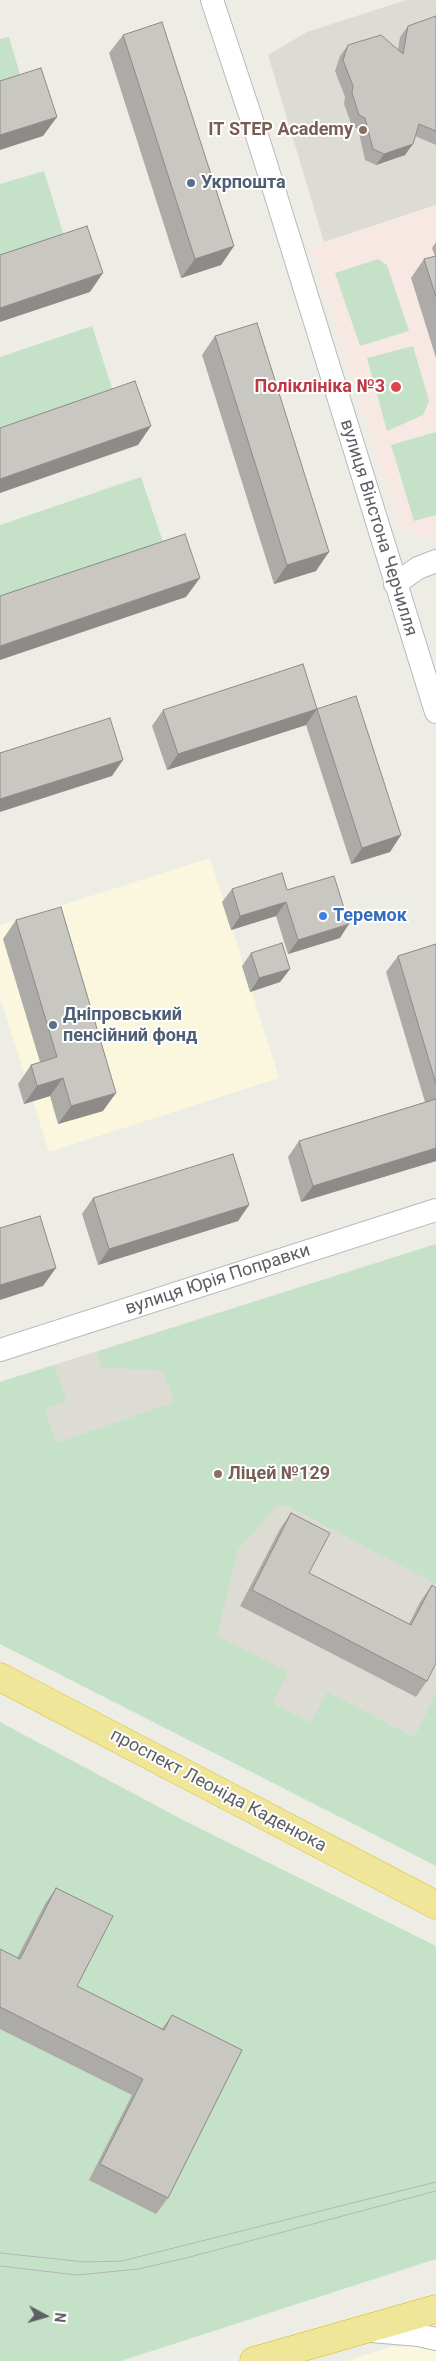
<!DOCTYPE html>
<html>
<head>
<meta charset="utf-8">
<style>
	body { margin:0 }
	#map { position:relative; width:436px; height:2361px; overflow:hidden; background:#edede5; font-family:Roboto,sans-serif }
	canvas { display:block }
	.north { position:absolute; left:20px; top:2291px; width:50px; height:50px; -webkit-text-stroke:4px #fff; paint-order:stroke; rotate:96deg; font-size:14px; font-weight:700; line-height:20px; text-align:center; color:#5d5f64 }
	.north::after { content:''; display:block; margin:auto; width:18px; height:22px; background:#5d5f64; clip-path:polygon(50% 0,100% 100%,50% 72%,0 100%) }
</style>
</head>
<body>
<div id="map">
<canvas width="436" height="2361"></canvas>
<div class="north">N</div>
</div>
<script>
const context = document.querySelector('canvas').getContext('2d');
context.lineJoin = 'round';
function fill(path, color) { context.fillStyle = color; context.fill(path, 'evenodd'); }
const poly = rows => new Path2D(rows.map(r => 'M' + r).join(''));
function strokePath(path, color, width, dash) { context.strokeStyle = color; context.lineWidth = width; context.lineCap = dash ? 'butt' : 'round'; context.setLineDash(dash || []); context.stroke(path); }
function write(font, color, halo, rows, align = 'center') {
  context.font = font + ' Roboto,sans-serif'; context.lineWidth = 4; context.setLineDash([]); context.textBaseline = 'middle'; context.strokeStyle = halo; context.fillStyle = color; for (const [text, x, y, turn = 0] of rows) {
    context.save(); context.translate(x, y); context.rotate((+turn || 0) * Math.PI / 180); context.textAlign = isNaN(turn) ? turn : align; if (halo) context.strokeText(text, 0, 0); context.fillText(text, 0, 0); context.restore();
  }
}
const commercial = poly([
	[210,858,279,1078,49,1152,0,997,0,925],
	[420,2346,436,2347,436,2361,346,2361,390,2347]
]);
const education = poly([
	[406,0,436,0,436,205,324,242,268,55,307,32],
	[436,1244,436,1785,0,1566,0,1382]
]);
const medical = poly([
	[436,205,436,534,423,538,401,528,310,247]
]);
const green = poly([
	[9,37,22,81,0,87,0,39],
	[44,171,65,239,0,260,0,184],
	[378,259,387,265,409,331,360,346,335,273],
	[92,326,114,394,0,433,0,357],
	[413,346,429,401,423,415,387,431,367,358],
	[436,432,436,515,414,521,391,445],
	[141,477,164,545,0,601,0,525],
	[436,1244,436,1584,290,1507,283,1505,276,1506,238,1550,217,1636,288,1672,273,1703,311,1722,327,1692,414,1737,436,1693,436,1866,0,1644,0,1382,54,1365,67,1401,45,1409,56,1443,175,1402,162,1370,102,1368,96,1352],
	[0,1722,183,1820,436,1946,436,2259,121,2361,0,2361]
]);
const street = poly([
	[212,0,262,151,436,712],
	[395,584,418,568,436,561],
	[0,1350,436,1210],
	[372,2331,419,2335,436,2339]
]);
const highway = poly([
	[0,1677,436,1905],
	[254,2361,436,2309]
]);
const tram = poly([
	[0,2253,85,2262,122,2261,436,2182],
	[0,2266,77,2275,138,2269,186,2258,436,2191]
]);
const wall = poly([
	[436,16,436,145,415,136,405,155,376,165,365,160,358,129,352,126,344,104,345,97,335,71,340,56,348,45,398,50,400,37,408,26],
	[123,35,234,246,221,265,181,278,109,53],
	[436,242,436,358,411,278,424,259,435,256,432,248],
	[215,336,316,571,274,584,202,355],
	[317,709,401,835,390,852,351,864,306,725,167,770,152,726,163,710],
	[232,889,287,890,340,938,288,954,276,916,231,930,222,902],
	[16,920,103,1111,58,1124,50,1096,24,1104,18,1084,31,1065,40,1062,3,939],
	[436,944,436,1161,301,1202,288,1157,299,1141,425,1102,386,972,398,956],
	[251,953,290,969,280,982,250,992,242,966],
	[93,1198,249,1205,238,1221,98,1265,82,1214],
	[291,1513,309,1573,409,1624,420,1602,432,1585,427,1681,416,1697,240,1606,280,1529],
	[56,1888,77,1986,162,2029,172,2015,168,2198,156,2214,89,2180,132,2095,0,2029,0,1949,17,1958,45,1904]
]);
const shadedWall = poly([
	[57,117,43,136,0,150,0,135],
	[413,144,405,155,376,165,384,154],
	[234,246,221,265,181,278,195,259],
	[103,273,90,292,0,322,0,308],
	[151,426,138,445,0,493,0,479],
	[329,552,316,571,274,584,287,565],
	[200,578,186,597,0,660,0,646],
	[317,709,306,725,167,770,178,754],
	[123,760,112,776,0,812,0,799],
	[401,835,390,852,351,864,362,848],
	[286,902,276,916,231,930,240,916],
	[349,924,340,938,288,954,298,940],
	[290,969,280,982,250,992,259,978],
	[63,1078,50,1096,24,1104,37,1086],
	[116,1093,103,1111,58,1124,71,1106],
	[436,1148,436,1161,301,1202,313,1186],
	[249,1205,238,1221,98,1265,109,1249],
	[56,1268,43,1286,0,1300,0,1285]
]);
const building = poly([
	[436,16,436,131,419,124,413,144,384,154,373,149,365,118,359,115,352,93,353,86,343,60,348,45,381,35,403,54,408,26,436,16],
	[162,22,234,246,195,259,123,35,162,22],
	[41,68,57,117,0,135,0,81,41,68],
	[87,226,103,273,0,308,0,255,87,226],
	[436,256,436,297,424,259,436,256],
	[257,323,329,552,287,565,215,336,257,323],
	[135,381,151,426,0,479,0,428,135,381],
	[185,534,200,578,0,646,0,596,185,534],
	[303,664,317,709,178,754,163,710,303,664],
	[356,696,401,835,362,848,317,709,356,696],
	[110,718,123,760,0,799,0,753,110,718],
	[282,873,287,890,334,876,349,924,298,940,286,902,240,916,232,889,282,873],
	[61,907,116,1093,71,1106,63,1078,37,1086,31,1065,57,1057,16,920,61,907],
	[282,943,290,969,259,978,251,953,282,943],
	[436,944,436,1084,398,956,436,944],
	[436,1099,436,1148,313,1186,299,1141,436,1099],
	[233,1154,249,1205,109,1249,93,1198,233,1154],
	[40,1216,56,1268,0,1285,0,1228,40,1216],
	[291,1513,330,1533,309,1573,411,1625,432,1585,436,1588,436,1663,427,1681,252,1590,291,1513],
	[56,1888,113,1916,77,1986,164,2030,172,2015,242,2050,168,2198,100,2164,143,2079,0,2007,0,1949,20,1959,56,1888]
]);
const markers = [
	[363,130,5,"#8d6e63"],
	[191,183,5,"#5c6f8a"],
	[396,387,6,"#e0444e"],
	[323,916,5,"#3f7fe0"],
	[53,1025,5,"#5c6f8a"],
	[218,1474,5,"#8d6e63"]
];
const educationNames = [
	["IT STEP Academy",353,130],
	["Ліцей №129",228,1474,"left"]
];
const serviceNames = [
	["Укрпошта",201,183],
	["Дніпровський",63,1015],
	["пенсійний фонд",63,1036]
];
const healthNames = [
	["Поліклініка №3",385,387]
];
const streetNames = [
	["вулиця Вінстона Черчилля",378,528,73],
	["вулиця Юрія Поправки",218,1280,-18],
	["проспект Леоніда Каденюка",218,1791,28]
];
const shopNames = [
	["Теремок",333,916]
];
fill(commercial, '#faf7de');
fill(education, '#dddcd4');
fill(medical, '#f8e8e3');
fill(green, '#c5e2c9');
strokePath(street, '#b7b9bd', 24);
strokePath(highway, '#d6b71d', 29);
strokePath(street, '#fff', 22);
strokePath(highway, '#f0e69a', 28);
strokePath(tram, '#b5b6b6', 1);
fill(wall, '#adaba7');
fill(shadedWall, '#8d8b88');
fill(building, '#c9c7c2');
strokePath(building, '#8d8b88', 1);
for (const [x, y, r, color] of markers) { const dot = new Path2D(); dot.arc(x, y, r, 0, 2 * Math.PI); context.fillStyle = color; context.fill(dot); strokePath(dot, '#fff', 2); }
write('bold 18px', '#785e54', '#fff', educationNames, 'right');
write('bold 18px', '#4e5e75', '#fff', serviceNames, 'left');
write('bold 18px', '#be3a42', '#fff', healthNames, 'right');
write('18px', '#5d5f64', '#fff', streetNames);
write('bold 18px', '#366cbe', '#fff', shopNames, 'left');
</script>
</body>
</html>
